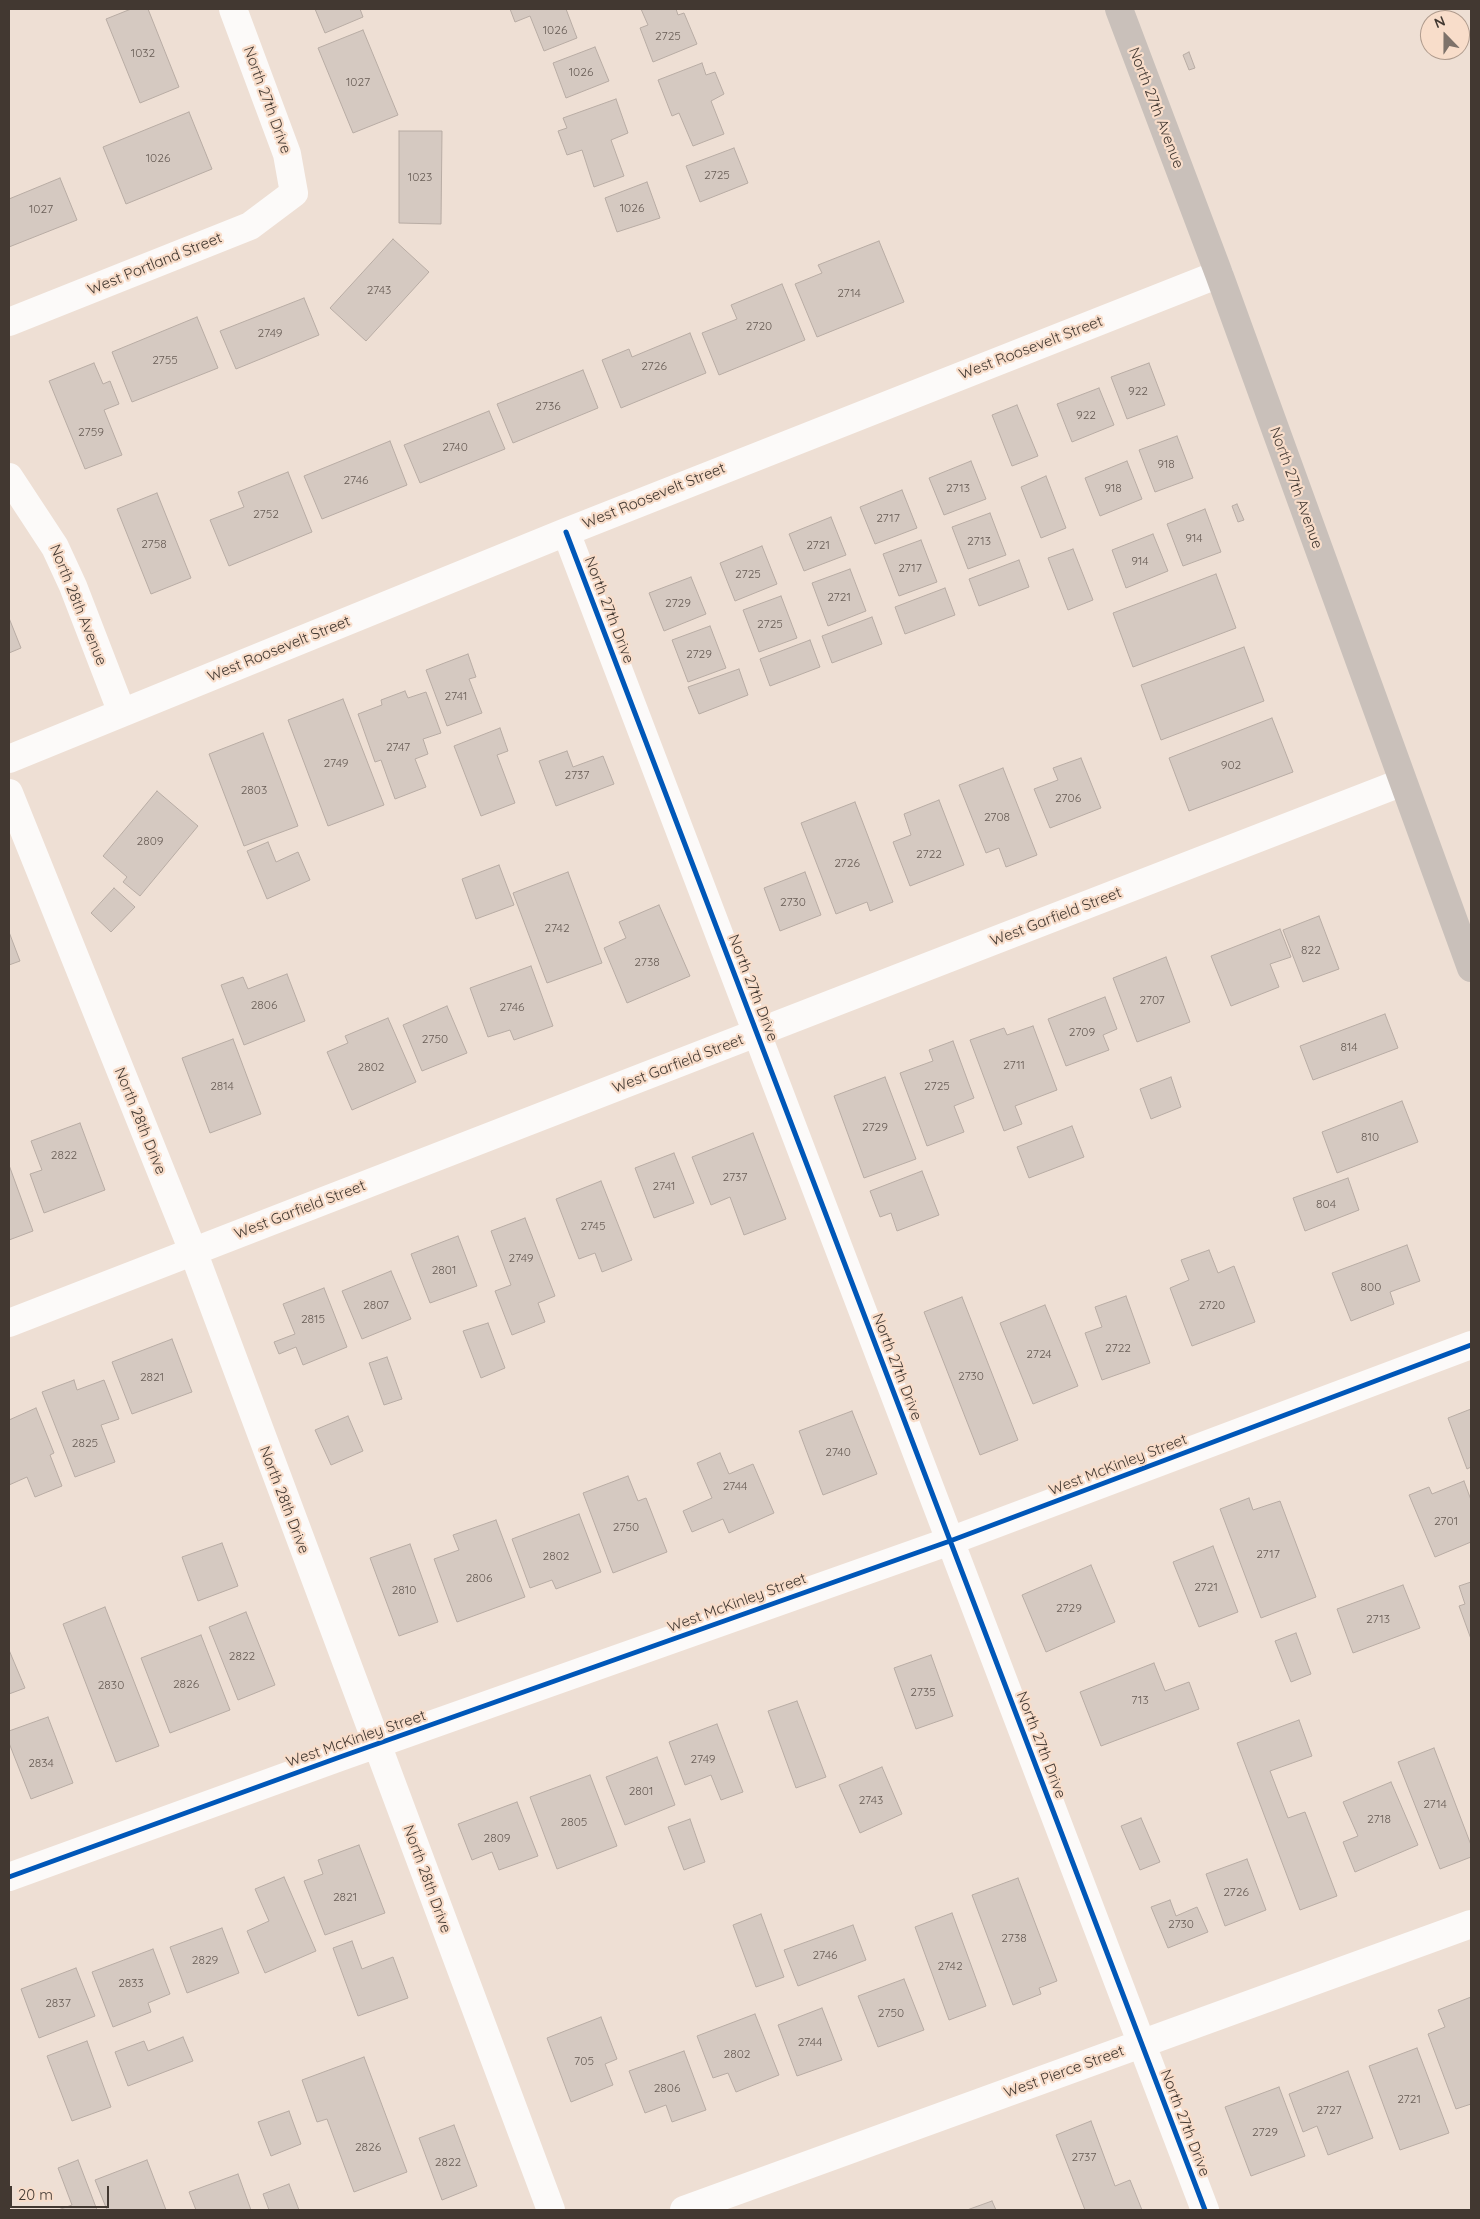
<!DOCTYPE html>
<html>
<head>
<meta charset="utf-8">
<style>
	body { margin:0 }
	#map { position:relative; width:1480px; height:2219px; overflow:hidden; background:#eedfd4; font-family:Quicksand,sans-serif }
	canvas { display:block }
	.frame { position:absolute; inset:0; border:10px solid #423831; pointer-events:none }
	.north { position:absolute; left:1420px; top:10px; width:50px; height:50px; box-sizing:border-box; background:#f8ddca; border:1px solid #af9b8d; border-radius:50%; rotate:338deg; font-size:14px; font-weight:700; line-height:20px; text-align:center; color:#423831 }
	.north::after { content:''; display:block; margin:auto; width:18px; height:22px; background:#7e726a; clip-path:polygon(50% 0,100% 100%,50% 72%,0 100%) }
	.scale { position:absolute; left:10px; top:2186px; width:99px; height:22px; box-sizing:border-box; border:2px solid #423831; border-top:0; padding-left:6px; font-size:15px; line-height:18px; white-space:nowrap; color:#423831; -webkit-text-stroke:4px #f8ddca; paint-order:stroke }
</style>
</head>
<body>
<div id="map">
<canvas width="1480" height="2219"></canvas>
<div class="frame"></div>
<div class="north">N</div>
<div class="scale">20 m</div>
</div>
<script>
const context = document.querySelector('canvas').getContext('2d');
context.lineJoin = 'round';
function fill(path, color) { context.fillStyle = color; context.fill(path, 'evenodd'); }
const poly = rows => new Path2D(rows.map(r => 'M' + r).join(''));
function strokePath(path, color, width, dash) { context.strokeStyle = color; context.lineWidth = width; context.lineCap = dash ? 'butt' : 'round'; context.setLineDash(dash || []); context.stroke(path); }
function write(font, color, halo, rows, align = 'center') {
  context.font = font + ' Quicksand,sans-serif'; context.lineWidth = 4.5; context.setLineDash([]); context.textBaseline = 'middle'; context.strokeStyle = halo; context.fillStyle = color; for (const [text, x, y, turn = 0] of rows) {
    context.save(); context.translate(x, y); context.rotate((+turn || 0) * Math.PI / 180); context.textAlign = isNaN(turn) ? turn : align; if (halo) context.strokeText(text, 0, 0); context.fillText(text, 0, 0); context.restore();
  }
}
const building = poly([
	[131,9,148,9,179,87,140,103,106,19,131,9],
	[315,9,360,9,363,17,325,33,315,9],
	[510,9,566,9,577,38,544,51,530,16,515,22,510,9],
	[641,9,676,9,678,15,684,13,697,44,653,62,640,28,648,25,641,9],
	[363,30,398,115,353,133,318,48,363,30],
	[595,47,609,81,566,98,553,63,595,47],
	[1189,52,1195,68,1189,70,1183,55,1189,52],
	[702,63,706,75,715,72,724,94,711,101,724,134,693,146,679,113,672,116,658,80,702,63],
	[616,99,628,133,611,140,624,176,594,187,582,150,567,155,558,131,567,128,563,118,616,99],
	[189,112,212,169,126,204,103,147,189,112],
	[399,131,442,131,441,224,399,223,399,131],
	[734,148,748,183,700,202,686,166,734,148],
	[60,178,77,220,9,247,9,199,60,178],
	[647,182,660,218,617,232,605,198,647,182],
	[393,239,429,272,366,341,330,308,393,239],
	[879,241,904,302,817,337,795,284,822,273,818,265,879,241],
	[782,284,805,340,719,375,702,333,737,319,731,305,782,284],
	[304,298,319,335,236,369,220,331,304,298],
	[197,317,218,368,132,402,112,352,197,317],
	[690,333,706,373,621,408,602,360,629,349,632,357,690,333],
	[94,363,103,384,110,381,119,404,104,410,122,455,85,469,49,381,94,363],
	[1149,363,1165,405,1127,419,1111,377,1149,363],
	[583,370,598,408,513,443,497,404,583,370],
	[1099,388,1114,425,1072,442,1057,404,1099,388],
	[1017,405,1038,456,1012,466,992,415,1017,405],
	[489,411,505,449,420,483,404,445,489,411],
	[1177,436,1193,478,1155,492,1139,450,1177,436],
	[390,441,407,485,322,519,304,476,390,441],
	[971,461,986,499,944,515,929,478,971,461],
	[1127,461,1142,499,1100,516,1085,478,1127,461],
	[288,472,312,532,229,566,210,520,244,507,238,492,288,472],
	[1046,476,1066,528,1041,538,1021,487,1046,476],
	[902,490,917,528,875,544,860,507,902,490],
	[157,493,191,578,151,594,117,509,157,493],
	[1237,504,1244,520,1238,522,1232,506,1237,504],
	[1205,509,1221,552,1183,566,1167,524,1205,509],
	[990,513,1006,555,968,569,952,527,990,513],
	[831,517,846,555,804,571,789,534,831,517],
	[1153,534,1168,571,1126,588,1112,550,1153,534],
	[921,540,937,582,899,596,883,554,921,540],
	[762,546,777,584,735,601,720,563,762,546],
	[1073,549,1093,600,1068,610,1048,558,1073,549],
	[1019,560,1029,587,979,606,969,579,1019,560],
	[850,569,866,611,828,626,812,583,850,569],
	[1216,574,1236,628,1133,667,1113,613,1216,574],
	[691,577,706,614,664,631,649,593,691,577],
	[945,588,955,615,905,634,895,607,945,588],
	[781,596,797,638,759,652,743,610,781,596],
	[872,617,882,644,832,663,822,636,872,617],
	[9,618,21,648,9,653,9,618],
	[710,626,726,668,688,682,672,640,710,626],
	[810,640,820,667,770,686,760,659,810,640],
	[1244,647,1264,701,1161,740,1141,685,1244,647],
	[468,654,476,677,469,679,482,713,447,726,426,670,468,654],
	[739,669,748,695,699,714,688,687,739,669],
	[405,691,408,698,426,692,441,733,423,739,428,754,415,759,426,787,395,799,381,760,375,762,358,714,382,705,381,700,405,691],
	[343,699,384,805,328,826,288,720,343,699],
	[1272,718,1293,772,1189,811,1169,758,1272,718],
	[500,728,508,751,497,755,515,803,481,816,454,746,500,728],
	[263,733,298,826,244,846,209,754,263,733],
	[567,751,573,767,603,756,614,784,556,806,539,761,567,751],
	[1081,758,1101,808,1050,828,1034,789,1058,780,1053,768,1081,758],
	[1003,768,1037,855,1006,867,999,848,986,853,959,785,1003,768],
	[157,791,198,826,140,896,123,882,127,877,103,856,157,791],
	[939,800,964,865,910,886,893,842,911,835,904,814,939,800],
	[855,802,893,902,870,911,867,902,836,914,801,823,855,802],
	[268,842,276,862,298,852,310,880,267,899,247,851,268,842],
	[499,865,514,905,476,919,462,879,499,865],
	[568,872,602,963,547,983,513,893,568,872],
	[805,872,821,915,780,931,764,888,805,872],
	[114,888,135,907,111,932,91,913,114,888],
	[659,905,690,976,627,1003,604,948,626,938,619,922,659,905],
	[1319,916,1339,969,1303,982,1283,930,1319,916],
	[1280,929,1291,957,1270,964,1279,987,1231,1006,1211,956,1280,929],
	[9,932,20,961,9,965,9,932],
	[1166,957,1190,1022,1137,1042,1113,978,1166,957],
	[531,966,553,1026,514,1040,510,1030,488,1037,470,988,531,966],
	[287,974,305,1021,244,1045,221,985,243,977,248,989,287,974],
	[1105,997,1117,1029,1103,1035,1109,1050,1066,1066,1048,1019,1105,997],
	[447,1006,467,1053,422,1071,403,1025,447,1006],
	[1385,1014,1398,1048,1313,1080,1300,1046,1385,1014],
	[388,1018,416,1082,352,1110,327,1052,348,1043,345,1036,388,1018],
	[1033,1026,1057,1090,1015,1106,1022,1124,1004,1131,970,1040,1004,1028,1007,1035,1033,1026],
	[233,1039,261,1114,210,1133,182,1058,233,1039],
	[953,1041,974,1098,954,1106,964,1132,927,1146,900,1073,933,1061,929,1050,953,1041],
	[885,1077,916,1159,864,1178,834,1096,885,1077],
	[1171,1077,1181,1107,1151,1119,1140,1089,1171,1077],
	[1402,1101,1418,1142,1337,1173,1322,1132,1402,1101],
	[80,1123,105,1190,44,1213,30,1174,42,1170,31,1141,80,1123],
	[1072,1126,1084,1157,1029,1178,1017,1147,1072,1126],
	[753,1133,786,1219,744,1235,730,1197,711,1205,692,1157,753,1133],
	[674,1153,694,1203,654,1218,635,1168,674,1153],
	[9,1165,33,1231,9,1240,9,1165],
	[922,1171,939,1215,897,1231,891,1213,880,1217,870,1191,922,1171],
	[1348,1178,1359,1210,1305,1231,1293,1198,1348,1178],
	[601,1181,632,1260,602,1272,595,1253,579,1259,556,1199,601,1181],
	[525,1218,555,1296,538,1303,545,1322,512,1335,495,1291,511,1285,491,1231,525,1218],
	[458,1236,477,1286,430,1303,411,1254,458,1236],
	[1407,1245,1420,1281,1390,1292,1394,1304,1351,1321,1332,1273,1407,1245],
	[1209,1250,1218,1273,1234,1266,1255,1322,1192,1346,1170,1288,1189,1280,1181,1260,1209,1250],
	[391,1271,411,1319,362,1339,342,1291,391,1271],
	[324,1288,347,1347,303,1365,296,1347,279,1354,274,1342,295,1334,283,1304,324,1288],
	[1126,1296,1150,1363,1102,1380,1085,1333,1102,1327,1095,1307,1126,1296],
	[962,1297,1018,1440,980,1455,924,1312,962,1297],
	[1045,1305,1078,1386,1033,1404,1000,1323,1045,1305],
	[488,1323,505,1368,481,1378,463,1331,488,1323],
	[172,1339,192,1392,132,1414,112,1362,172,1339],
	[387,1357,402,1399,384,1405,369,1363,387,1357],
	[74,1380,77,1390,104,1380,119,1419,101,1425,115,1462,75,1477,42,1392,74,1380],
	[36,1408,54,1453,50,1455,62,1486,35,1497,27,1477,9,1485,9,1420,36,1408],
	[1471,1409,1471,1467,1467,1469,1448,1418,1471,1409],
	[852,1411,877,1474,823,1495,799,1431,852,1411],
	[348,1416,363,1451,331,1465,315,1430,348,1416],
	[720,1453,729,1474,753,1464,774,1513,729,1533,723,1519,692,1532,683,1511,712,1498,697,1463,720,1453],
	[628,1476,638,1501,646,1498,667,1552,613,1573,583,1493,628,1476],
	[1464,1481,1471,1500,1471,1542,1435,1557,1409,1495,1429,1487,1432,1494,1464,1481],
	[1249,1498,1253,1510,1280,1501,1316,1597,1261,1618,1220,1509,1249,1498],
	[579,1514,601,1572,556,1589,552,1580,530,1588,512,1539,579,1514],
	[496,1520,525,1597,457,1622,434,1559,459,1550,453,1535,496,1520],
	[222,1543,238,1586,198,1601,182,1557,222,1543],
	[410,1544,438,1622,399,1636,370,1558,410,1544],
	[1213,1546,1238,1612,1199,1627,1173,1562,1213,1546],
	[1091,1565,1115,1622,1046,1652,1022,1595,1091,1565],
	[1471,1582,1471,1639,1459,1606,1465,1604,1459,1586,1471,1582],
	[1403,1585,1420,1628,1353,1653,1337,1609,1403,1585],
	[105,1607,159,1746,116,1762,63,1624,105,1607],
	[246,1612,275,1685,238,1700,209,1627,246,1612],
	[1296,1633,1311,1674,1291,1682,1275,1641,1296,1633],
	[201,1635,230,1710,170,1733,141,1658,201,1635],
	[9,1650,25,1688,9,1694,9,1650],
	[931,1655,953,1716,916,1729,894,1668,931,1655],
	[1154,1663,1165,1691,1189,1682,1199,1709,1101,1746,1080,1692,1154,1663],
	[797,1701,826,1777,796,1788,768,1711,797,1701],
	[48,1717,73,1783,31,1799,9,1743,9,1731,48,1717],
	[1299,1720,1312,1756,1270,1771,1288,1818,1305,1812,1337,1896,1300,1910,1237,1743,1299,1720],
	[717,1724,743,1792,721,1800,711,1775,685,1785,669,1742,717,1724],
	[1434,1748,1471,1845,1471,1857,1440,1869,1398,1762,1434,1748],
	[657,1757,675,1805,625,1825,606,1777,657,1757],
	[882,1767,902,1814,860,1833,839,1785,882,1767],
	[590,1775,617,1846,557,1869,530,1797,590,1775],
	[1391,1782,1418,1845,1355,1872,1343,1842,1358,1836,1343,1802,1391,1782],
	[517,1802,538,1856,499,1870,492,1852,472,1860,458,1824,517,1802],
	[1141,1818,1160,1862,1140,1870,1121,1826,1141,1818],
	[690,1819,705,1862,684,1870,668,1827,690,1819],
	[359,1845,385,1913,325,1935,304,1881,323,1874,318,1860,359,1845],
	[1247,1859,1266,1910,1225,1926,1206,1874,1247,1859],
	[284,1877,316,1951,265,1973,247,1931,269,1921,255,1889,284,1877],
	[1018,1878,1057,1981,1039,1988,1041,1994,1013,2005,972,1895,1018,1878],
	[1170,1900,1176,1916,1197,1907,1208,1932,1168,1948,1151,1907,1170,1900],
	[952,1913,986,2006,949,2020,915,1927,952,1913],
	[761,1914,784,1977,756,1987,733,1925,761,1914],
	[853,1925,866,1960,798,1986,784,1950,853,1925],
	[222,1928,239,1973,187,1993,170,1947,222,1928],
	[352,1941,362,1969,393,1957,408,1998,358,2016,333,1948,352,1941],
	[153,1949,170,1994,148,2003,151,2012,113,2027,92,1972,153,1949],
	[76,1968,95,2016,39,2038,21,1989,76,1968],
	[904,1979,924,2030,878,2047,858,1996,904,1979],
	[1471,1997,1471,2104,1456,2109,1428,2034,1445,2027,1438,2010,1471,1997],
	[822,2008,842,2060,797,2076,778,2025,822,2008],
	[755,2014,779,2075,736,2092,728,2073,713,2078,697,2036,755,2014],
	[601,2017,617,2059,605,2064,613,2085,571,2102,547,2038,601,2017],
	[183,2037,193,2061,128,2086,115,2052,144,2041,148,2051,183,2037],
	[87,2041,111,2107,72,2121,47,2056,87,2041],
	[1417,2048,1449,2133,1400,2150,1369,2066,1417,2048],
	[684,2051,706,2110,672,2122,666,2105,645,2113,629,2071,684,2051],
	[364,2057,407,2172,354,2192,327,2119,317,2122,302,2080,364,2057],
	[1348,2071,1373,2138,1328,2155,1317,2126,1303,2132,1289,2094,1348,2071],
	[1279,2087,1305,2156,1251,2176,1225,2107,1279,2087],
	[289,2111,301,2144,271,2156,258,2122,289,2111],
	[1091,2121,1115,2186,1130,2180,1142,2210,1085,2210,1056,2135,1091,2121],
	[454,2125,477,2186,442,2200,419,2138,454,2125],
	[78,2160,97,2210,58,2210,72,2205,58,2168,78,2160],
	[147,2160,166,2210,107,2210,95,2180,147,2160],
	[238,2174,251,2210,196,2210,189,2192,238,2174],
	[289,2184,299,2210,269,2210,263,2194,289,2184],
	[992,2201,996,2210,967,2210,992,2201]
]);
const minor = poly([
	[9,322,250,226,294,193,287,154,233,9],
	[9,477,55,547,73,586,122,713],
	[566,532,1205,2210],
	[9,759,566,532,1219,274],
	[9,793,193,1251,551,2210],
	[9,1323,1403,782],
	[9,1877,340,1757,950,1541,1471,1345],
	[684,2210,1471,1924]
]);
const major = poly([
	[1119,9,1219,274,1471,968]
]);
const cycleway = poly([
	[566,532,1205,2210],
	[9,1877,340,1757,950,1541,1471,1345]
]);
const numberNames = [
	["1026",555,30],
	["2725",668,36],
	["1032",143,53],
	["1026",581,72],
	["1027",358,82],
	["1026",158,158],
	["2725",717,175],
	["1023",420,177],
	["1026",632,208],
	["1027",41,209],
	["2743",379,290],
	["2714",849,293],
	["2720",759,326],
	["2749",270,333],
	["2755",165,360],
	["2726",654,366],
	["922",1138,391],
	["2736",548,406],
	["922",1086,415],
	["2759",91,432],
	["2740",455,447],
	["918",1166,464],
	["2746",356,480],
	["2713",958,488],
	["918",1113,488],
	["2752",266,514],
	["2717",888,518],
	["914",1194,538],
	["2713",979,541],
	["2758",154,544],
	["2721",818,545],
	["914",1140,561],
	["2717",910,568],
	["2725",748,574],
	["2721",839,597],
	["2729",678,603],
	["2725",770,624],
	["2729",699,654],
	["2741",456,696],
	["2747",398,747],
	["2749",336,763],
	["902",1231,765],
	["2737",577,775],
	["2803",254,790],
	["2706",1068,798],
	["2708",997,817],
	["2809",150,841],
	["2722",929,854],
	["2726",847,863],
	["2730",793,902],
	["2742",557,928],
	["822",1311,950],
	["2738",647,962],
	["2707",1152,1000],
	["2806",264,1005],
	["2746",512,1007],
	["2709",1082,1032],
	["2750",435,1039],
	["814",1349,1047],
	["2711",1014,1065],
	["2802",371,1067],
	["2814",222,1086],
	["2725",937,1086],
	["2729",875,1127],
	["810",1370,1137],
	["2822",64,1155],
	["2737",735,1177],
	["2741",664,1186],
	["804",1326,1204],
	["2745",593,1226],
	["2749",521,1258],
	["2801",444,1270],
	["800",1371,1287],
	["2807",376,1305],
	["2720",1212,1305],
	["2815",313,1319],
	["2722",1118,1348],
	["2724",1039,1354],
	["2730",971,1376],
	["2821",152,1377],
	["2825",85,1443],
	["2740",838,1452],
	["2744",735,1486],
	["2701",1446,1521],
	["2750",626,1527],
	["2717",1268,1554],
	["2802",556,1556],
	["2806",479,1578],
	["2721",1206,1587],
	["2810",404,1590],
	["2729",1069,1608],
	["2713",1378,1619],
	["2822",242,1656],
	["2826",186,1684],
	["2830",111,1685],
	["2735",923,1692],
	["713",1140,1700],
	["2749",703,1759],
	["2834",41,1763],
	["2801",641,1791],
	["2743",871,1800],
	["2714",1435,1804],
	["2718",1379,1819],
	["2805",574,1822],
	["2809",497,1838],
	["2726",1236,1892],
	["2821",345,1897],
	["2730",1181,1924],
	["2738",1014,1938],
	["2746",825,1955],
	["2829",205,1960],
	["2742",950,1966],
	["2833",131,1983],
	["2837",58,2003],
	["2750",891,2013],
	["2744",810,2042],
	["2802",737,2054],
	["705",584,2061],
	["2806",667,2088],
	["2721",1409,2099],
	["2727",1329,2110],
	["2729",1265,2132],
	["2826",368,2147],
	["2737",1084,2157],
	["2822",448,2162]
];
const streetNames = [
	["North 27th Drive",267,100,70],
	["North 27th Avenue",1156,108,69],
	["West Portland Street",155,264,-22],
	["West Roosevelt Street",1031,348,-21],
	["North 27th Avenue",1296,488,70],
	["West Roosevelt Street",654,496,-22],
	["North 28th Avenue",78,605,68],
	["North 27th Drive",609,610,69],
	["West Roosevelt Street",279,649,-22],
	["West Garfield Street",1056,917,-21],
	["North 27th Drive",753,988,69],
	["West Garfield Street",678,1064,-21],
	["North 28th Drive",140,1121,68],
	["West Garfield Street",300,1210,-21],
	["North 27th Drive",897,1367,69],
	["West McKinley Street",1118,1465,-21],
	["North 28th Drive",284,1500,69],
	["West McKinley Street",737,1603,-20],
	["West McKinley Street",356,1739,-19],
	["North 27th Drive",1041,1745,69],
	["North 28th Drive",427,1879,70],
	["West Pierce Street",1064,2072,-20],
	["North 27th Drive",1185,2123,69]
];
fill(building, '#d5c9c1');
strokePath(building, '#b8aca4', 1);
strokePath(minor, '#fcfaf9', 28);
strokePath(major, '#c9c0ba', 28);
strokePath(cycleway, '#0057b8', 5);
write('12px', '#685d56', null, numberNames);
write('15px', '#423831', '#f8ddca', streetNames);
</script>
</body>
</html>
